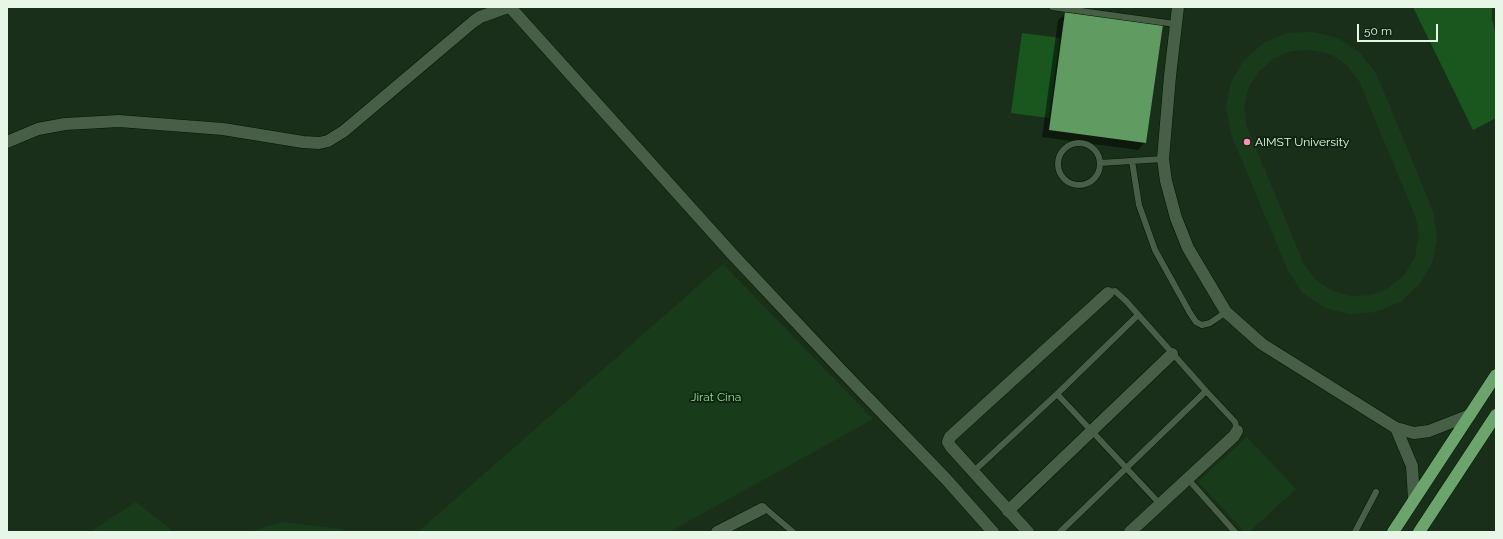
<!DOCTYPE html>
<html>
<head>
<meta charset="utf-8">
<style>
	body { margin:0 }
	#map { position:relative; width:1503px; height:539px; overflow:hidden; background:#1a2f1a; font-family:Raleway,sans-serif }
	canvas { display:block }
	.frame { position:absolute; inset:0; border:8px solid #e8f6e8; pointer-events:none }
	.scale { position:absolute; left:1357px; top:24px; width:81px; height:18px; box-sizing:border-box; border:2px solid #e8f6e8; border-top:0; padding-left:5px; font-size:12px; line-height:14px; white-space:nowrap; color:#e8f6e8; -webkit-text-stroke:3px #102511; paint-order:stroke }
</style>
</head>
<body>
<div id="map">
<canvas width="1503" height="539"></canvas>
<div class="frame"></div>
<div class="scale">50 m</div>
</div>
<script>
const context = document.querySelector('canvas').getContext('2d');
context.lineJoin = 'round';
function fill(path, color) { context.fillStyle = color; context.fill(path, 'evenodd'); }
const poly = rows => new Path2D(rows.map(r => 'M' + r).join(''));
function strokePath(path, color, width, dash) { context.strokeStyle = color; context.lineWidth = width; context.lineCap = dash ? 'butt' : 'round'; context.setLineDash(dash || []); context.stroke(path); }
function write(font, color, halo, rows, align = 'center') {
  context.font = font + ' Raleway,sans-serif'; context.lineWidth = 4; context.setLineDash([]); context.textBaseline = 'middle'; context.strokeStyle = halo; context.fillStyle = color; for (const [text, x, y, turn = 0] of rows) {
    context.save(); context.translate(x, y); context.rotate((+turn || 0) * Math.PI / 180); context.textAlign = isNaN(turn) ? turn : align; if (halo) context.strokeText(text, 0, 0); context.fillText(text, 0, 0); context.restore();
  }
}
const green = poly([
	[1313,32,1338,38,1359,52,1376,73,1433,211,1437,238,1432,263,1419,285,1400,302,1376,312,1350,314,1325,308,1303,293,1288,271,1231,134,1226,107,1231,82,1244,60,1264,43,1287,33],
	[1311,50,1330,54,1347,65,1359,81,1416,218,1419,237,1415,257,1405,274,1390,287,1372,295,1352,296,1332,291,1316,280,1304,264,1247,127,1244,108,1248,89,1258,72,1273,59,1291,51],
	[723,264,873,419,669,532,418,532],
	[1247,437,1296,489,1249,532,1245,532,1198,482],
	[136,502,174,532,90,532],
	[281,522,342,529,346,532,250,532]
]);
const water = poly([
	[1413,7,1492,7,1492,19,1496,35,1496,118,1473,130],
	[1022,33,1060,38,1049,118,1011,113]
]);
const shadow = poly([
	[1066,13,1145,142,1138,150,1042,137,1058,20]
]);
const building = poly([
	[1065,12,1163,24,1146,143,1049,130]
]);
const lane = poly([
	[1052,7,1175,24],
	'1058 164a21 21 0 1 1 42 0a21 21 0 1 1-42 0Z',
	[1132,161,1139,205,1155,250,1190,313,1196,322,1202,325,1210,323,1226,312],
	[1100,163,1163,159],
	[1108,293,1115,291,1126,301,1206,391],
	[1057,394,1160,504],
	[974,471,1057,394,1138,315],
	[1187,478,1235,532],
	[762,509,766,509,793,532],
	[1060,532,1206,391,1235,422,1237,431],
	[1355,532,1376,492]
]);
const street = poly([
	[510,7,733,255,842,371,946,479,993,532],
	[1178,7,1170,76,1163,159,1166,181,1176,218,1188,248,1226,312,1262,344,1396,428,1414,433,1429,431,1470,415],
	[7,142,38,129,65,124,119,121,223,129,303,142,319,143,328,141,344,131,473,22,480,17,508,7],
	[1396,428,1412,466,1414,499],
	[1008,511,1172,354],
	[717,532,762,509],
	[1028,532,951,447,948,442,950,437,1108,293],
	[1130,532,1234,436,1237,431]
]);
const primary = poly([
	[1393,532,1496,375],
	[1419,532,1496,415]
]);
const markers = [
	[1247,142,4,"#fe8ebd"]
];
const poiNames = [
	["AIMST University",1255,142]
];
const parkNames = [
	["Jirat Cina",716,397]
];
fill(green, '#183c1a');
fill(water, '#1a571f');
fill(shadow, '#0007');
fill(building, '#609c61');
strokePath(lane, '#031704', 7);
strokePath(street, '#031704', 13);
strokePath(primary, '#031704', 13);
strokePath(lane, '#475e47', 6);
strokePath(street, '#475e47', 12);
strokePath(primary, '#6ca46d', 12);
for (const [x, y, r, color] of markers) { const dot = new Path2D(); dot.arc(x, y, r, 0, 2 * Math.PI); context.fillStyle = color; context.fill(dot); strokePath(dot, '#102511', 1.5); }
write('12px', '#e8f6e8', '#102511', poiNames, 'left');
write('12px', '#8ee08f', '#102511', parkNames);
</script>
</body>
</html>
